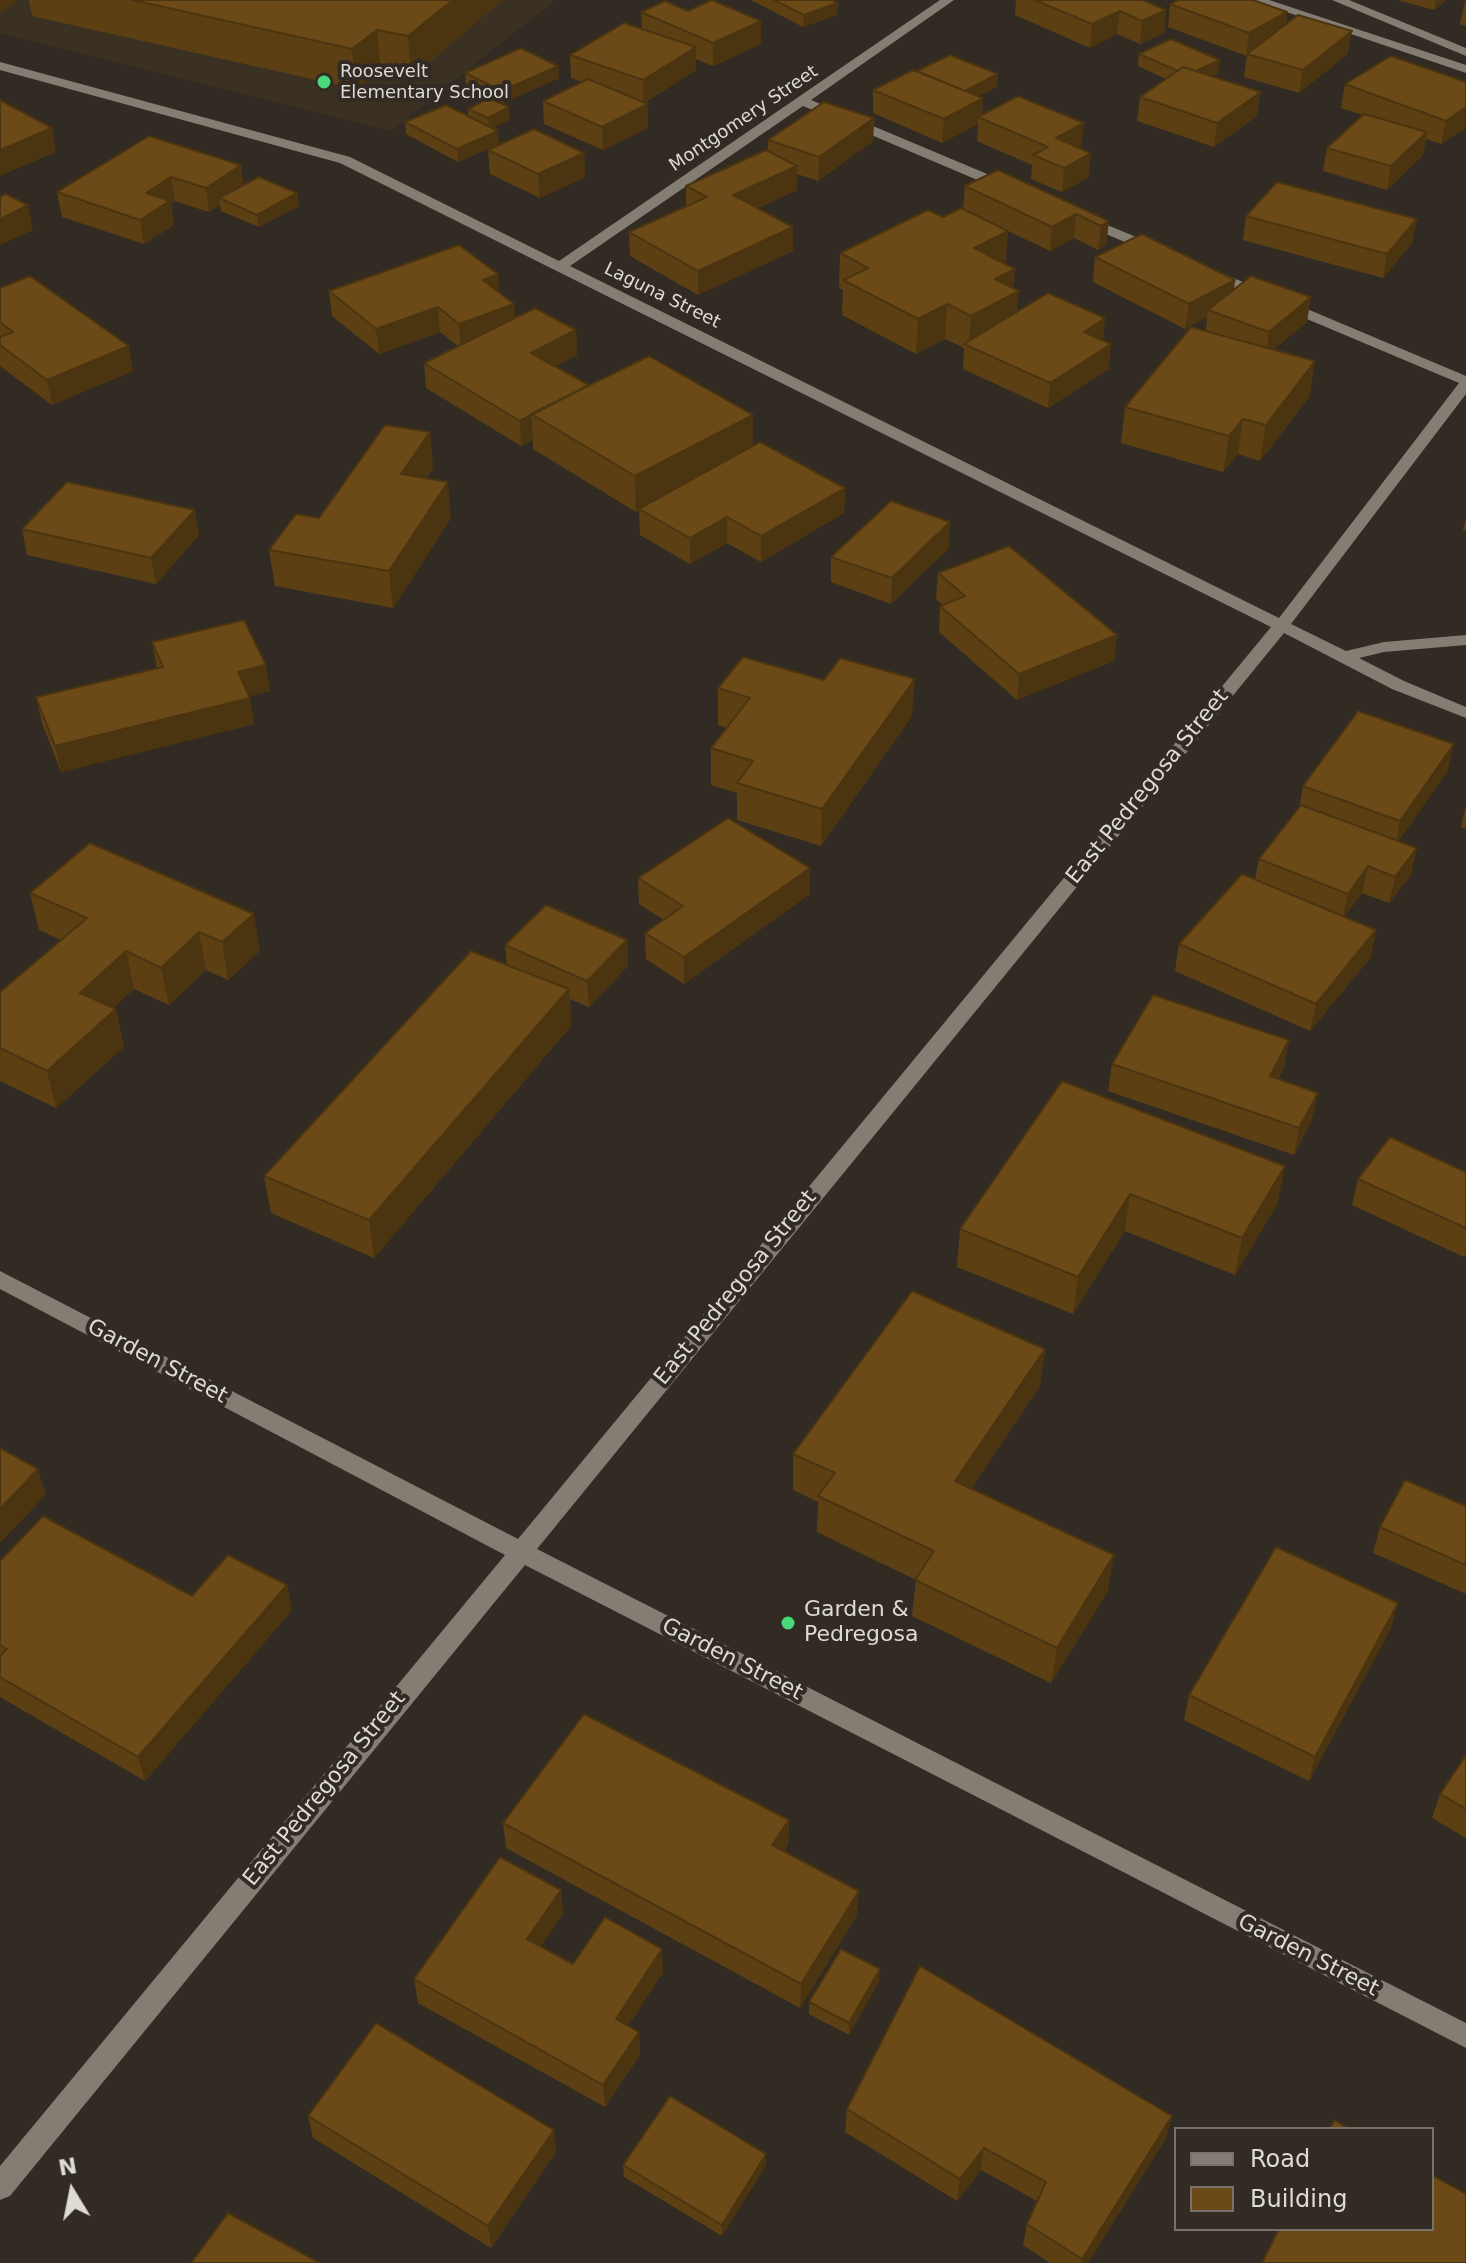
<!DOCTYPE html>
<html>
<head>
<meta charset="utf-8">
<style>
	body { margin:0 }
	#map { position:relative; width:1466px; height:2263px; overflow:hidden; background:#312b23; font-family:"DejaVu Sans",sans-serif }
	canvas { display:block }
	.legend { position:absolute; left:1174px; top:2127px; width:260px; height:104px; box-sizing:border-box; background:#312b23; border:2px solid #76716a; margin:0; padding:10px 14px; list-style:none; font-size:24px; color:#dedad4 }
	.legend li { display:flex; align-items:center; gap:16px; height:40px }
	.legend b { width:40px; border:2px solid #76716a }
	.north { position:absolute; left:32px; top:2151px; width:80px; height:80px; -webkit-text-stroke:6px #312b23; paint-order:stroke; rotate:350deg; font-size:22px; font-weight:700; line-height:32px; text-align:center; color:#dedad4 }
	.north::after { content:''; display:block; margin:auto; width:28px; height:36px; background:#dedad4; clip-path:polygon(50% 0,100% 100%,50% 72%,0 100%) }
</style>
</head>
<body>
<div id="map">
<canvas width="1466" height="2263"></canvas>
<ul class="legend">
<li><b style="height:10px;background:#847d73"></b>Road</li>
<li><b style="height:22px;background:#6b4a17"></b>Building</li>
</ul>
<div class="north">N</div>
</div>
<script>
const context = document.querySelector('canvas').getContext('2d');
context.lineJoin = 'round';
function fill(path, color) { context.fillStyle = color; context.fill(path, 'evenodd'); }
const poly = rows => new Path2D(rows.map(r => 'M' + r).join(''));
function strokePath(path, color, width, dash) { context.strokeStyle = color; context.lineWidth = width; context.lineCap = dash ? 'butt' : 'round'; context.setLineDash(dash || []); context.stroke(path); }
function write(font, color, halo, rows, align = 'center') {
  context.font = font + ' "DejaVu Sans",sans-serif'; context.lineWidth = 8; context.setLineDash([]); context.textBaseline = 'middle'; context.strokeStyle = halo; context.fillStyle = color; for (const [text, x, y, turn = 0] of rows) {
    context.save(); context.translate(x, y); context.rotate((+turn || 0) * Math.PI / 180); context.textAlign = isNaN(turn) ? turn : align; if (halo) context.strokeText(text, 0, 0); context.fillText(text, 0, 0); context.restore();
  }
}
const built = poly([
	[0,0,556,0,391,131,0,33]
]);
const minor = poly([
	[940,0,954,0,811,100,1011,184,1011,190,1001,190,803,106,570,266,1279,618,1459,383,1207,277,1207,271,1217,271,1466,376,1466,394,1291,624,1346,651,1384,642,1466,635,1466,645,1384,652,1359,658,1404,681,1466,707,1466,718,1392,689,1284,633,537,1549,1466,2023,1466,2048,525,1565,10,2196,0,2200,0,2166,505,1555,0,1289,0,1271,518,1539,1271,627,340,163,0,70,0,62,350,157,559,261,940,0],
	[1251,0,1269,0,1466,65,1466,73,1251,0],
	[1332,0,1349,0,1466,48,1466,56,1332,0],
	[1083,215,1158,246,1160,249,1148,252,1078,222,1078,216,1083,215]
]);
const wall = poly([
	[29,0,503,0,411,77,381,70,356,89,32,16],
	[751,0,832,0,838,3,837,15,803,27],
	[1016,0,1143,0,1166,10,1164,33,1140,44,1117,34,1090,48,1015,15],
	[1398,0,1446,0,1434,10],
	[1465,1,1466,1,1466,26,1460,24],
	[1170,4,1287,12,1286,24,1348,54,1299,93,1244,77,1247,56,1168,27],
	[688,11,761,21,761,44,713,66,696,59,696,70,644,103,648,128,603,150,544,124,543,101,582,82,571,78,570,55,642,29,641,12],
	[1139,54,1218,73,1211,76,1257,116,1214,147,1137,121,1140,97,1166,79,1138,66],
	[558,66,559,78,503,103,466,85,465,73],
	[917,71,998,74,997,87,978,96,983,98,982,116,1084,123,1081,147,1079,148,1089,177,1062,192,1031,179,1032,165,977,141,978,124,942,143,873,113,873,90],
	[1466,82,1466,128,1441,144,1426,139,1423,155,1387,190,1323,171,1327,148,1362,115,1341,108,1345,84],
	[468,109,510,120,492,128,499,144,458,162,406,134,405,122,468,116],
	[874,118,873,141,818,181,797,174,797,190,758,208,793,227,793,251,698,295,630,256,629,232,686,207,686,186,768,151,768,140],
	[488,150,584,153,585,177,540,198,490,174],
	[241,165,243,185,297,193,299,206,259,227,221,211,220,205,209,212,175,201,171,204,174,225,144,244,62,217,57,192],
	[965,186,1109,221,1106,245,1098,250,1074,238,1050,251,987,221,1008,231,1005,264,1014,288,1017,312,1103,340,1109,369,1048,408,963,369,964,348,945,339,916,354,842,315,843,290,839,288,840,253,963,210],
	[1246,216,1417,219,1412,243,1383,278,1243,240],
	[1095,257,1235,280,1234,290,1307,322,1274,349,1310,396,1260,461,1238,454,1223,472,1121,443,1125,407,1206,331,1207,317,1185,329,1093,282],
	[498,274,499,292,514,304,515,318,576,330,577,355,555,366,589,385,753,446,845,488,844,513,761,562,727,543,690,564,640,535,639,510,636,512,533,449,533,440,521,446,426,388,424,363,458,346,440,332,379,354,332,316,329,291],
	[0,288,133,371,52,405,0,366],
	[430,432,433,468,426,479,451,518,393,608,275,586,269,550,319,518],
	[1466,517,1466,531,1463,530],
	[22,529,199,535,156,584,27,555],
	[949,548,891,604,831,582,831,557],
	[938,573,1117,635,1114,661,1017,700,939,632,940,606,943,605,936,599],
	[152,642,270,691,249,696,254,724,61,772,42,723,36,697,157,668],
	[824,680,912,716,821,846,737,820,737,793,711,785,711,748,727,728,718,725,718,688],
	[1448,770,1398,841,1411,875,1389,903,1362,893,1344,917,1371,957,1310,1031,1175,971,1179,944,1255,879,1259,859,1299,808,1303,786],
	[1466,804,1466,829,1461,827],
	[90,843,260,951,228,980,206,970,169,1005,134,989,113,1008,116,1009,124,1047,56,1108,0,1081,0,992,61,940,39,930,30,893],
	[810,868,810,894,684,984,646,959,645,933,664,920,639,904,638,878],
	[627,940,628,966,589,1007,570,999,571,1026,374,1258,271,1213,264,1176,507,965,505,945],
	[1289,1040,1284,1067,1278,1079,1312,1119,1294,1155,1108,1091,1112,1064],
	[1062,1081,1278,1203,1235,1275,1125,1231,1073,1314,957,1267,960,1229],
	[1466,1172,1466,1254,1464,1257,1352,1205,1358,1179],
	[1045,1349,1040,1386,971,1489,1108,1591,1051,1683,912,1616,916,1580,817,1532,818,1502,793,1490,793,1454],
	[1466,1506,1466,1594,1373,1553,1380,1527],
	[0,1561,192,1596,287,1585,292,1610,145,1781,0,1697],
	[1398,1603,1391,1628,1309,1781,1184,1720,1189,1695],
	[1466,1755,1466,1838,1432,1818,1440,1794],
	[789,1820,788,1844,784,1851,857,1915,800,2008,506,1848,503,1823],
	[561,1890,563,1914,540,1946,573,1964,663,1972,628,2026,639,2032,640,2055,605,2107,418,2003,414,1979],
	[879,1981,849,2035,809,2014,809,2002],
	[847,2109,1172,2116,1166,2138,1088,2263,1050,2263,1023,2245,1027,2224,1037,2201,981,2170,957,2201,845,2132],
	[308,2116,554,2130,556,2152,491,2248,313,2138],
	[623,2165,766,2165,722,2236,624,2177]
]);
const shadedWall = poly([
	[0,0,20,0,0,13],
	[453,0,503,0,411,77,408,36],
	[1436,0,1446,0,1434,10],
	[838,3,837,15,803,27,804,15],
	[1166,10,1164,33,1140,44,1142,21],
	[1120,11,1117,34,1090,48,1092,24],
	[1287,12,1284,35,1247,54,1246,57,1249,33],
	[761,21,761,44,713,66,713,43],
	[377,30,381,70,356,89,352,49],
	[1352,31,1348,54,1299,93,1303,70],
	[696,47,696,70,643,103,643,80],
	[1220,60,1218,73,1186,88,1187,76],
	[558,66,559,78,503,103,502,91],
	[998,74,997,87,960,106,960,93],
	[1261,92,1257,116,1214,147,1217,123],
	[983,98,982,119,978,117,978,124,942,143,944,119],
	[648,104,648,128,603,150,602,127],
	[509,107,510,120,489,130,488,118],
	[1466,107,1466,128,1441,144,1446,121],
	[874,118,873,141,818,181,819,157],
	[1084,123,1081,147,1054,162,1056,138],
	[52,128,56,152,0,176,0,150],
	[498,131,499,144,458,162,457,149],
	[1427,132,1423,155,1387,190,1391,166],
	[584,153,585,177,540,198,538,174],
	[1091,153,1089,177,1062,192,1064,168],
	[241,165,244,189,219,198,220,205,209,212,206,188],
	[797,166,797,190,733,219,733,195],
	[171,177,175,201,171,204,174,225,144,244,140,220,146,193],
	[297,193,299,206,259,227,257,215],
	[28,205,33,230,0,245,0,219],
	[1076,214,1074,238,1050,251,1052,227],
	[1417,219,1412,243,1383,278,1387,254],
	[1109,221,1106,245,1098,250,1101,226],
	[793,227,793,251,698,295,698,271],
	[1008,231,1005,266,974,248],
	[1015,269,1013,294,1019,291,1016,326,969,346,971,316,995,279],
	[498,274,500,299,483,280],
	[1235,280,1232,304,1208,310,1207,317,1185,329,1189,304],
	[1311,297,1307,322,1265,357,1269,332],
	[514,304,516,328,461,348,459,324],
	[947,304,945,339,916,354,918,319],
	[438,307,440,332,379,354,376,329],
	[1105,318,1103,343,1084,332],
	[576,330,577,355,532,378,531,353],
	[1111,344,1109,369,1048,408,1050,383],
	[129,346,133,371,52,405,47,380],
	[1315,361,1310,396,1260,461,1266,425],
	[531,415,533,440,521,446,520,421],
	[753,415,753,450,636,512,635,476],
	[1243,419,1238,454,1223,472,1229,436],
	[430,432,433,468,405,510,401,474],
	[448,482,451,518,393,608,389,571],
	[845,488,844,513,761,562,761,536],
	[195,510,199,535,156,584,151,558],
	[727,517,727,543,690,564,690,538],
	[950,522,949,548,891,604,892,578],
	[1117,635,1114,661,1017,700,1019,674],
	[266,665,270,691,242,698,238,672],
	[915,679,912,716,821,846,822,809],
	[250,698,254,724,61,772,55,746],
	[1454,744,1448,770,1395,847,1400,821],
	[1417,848,1411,875,1389,903,1395,877],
	[1368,866,1362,893,1342,920,1348,894],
	[810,868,810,894,684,984,684,957],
	[254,914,260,951,228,980,222,942],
	[1376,930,1371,957,1310,1031,1316,1004],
	[199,932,206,970,169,1005,161,968],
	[627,940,628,966,589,1007,587,981],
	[126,951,134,989,88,1030,80,993],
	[569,989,571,1026,374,1258,369,1220],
	[116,1009,124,1047,56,1108,47,1071],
	[1289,1040,1284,1067,1265,1103,1270,1076],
	[1318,1093,1312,1119,1294,1155,1299,1128],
	[1285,1166,1278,1203,1235,1275,1242,1238],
	[1130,1194,1125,1231,1073,1314,1078,1277],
	[1045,1349,1040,1386,952,1518,955,1481],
	[38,1469,46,1495,0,1543,0,1509],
	[1114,1555,1108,1591,1051,1683,1057,1648],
	[287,1585,292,1610,145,1781,138,1757],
	[1398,1603,1391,1628,1309,1781,1315,1757],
	[789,1820,788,1844,772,1869,772,1845],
	[561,1890,563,1914,529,1963,527,1939],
	[859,1891,857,1915,800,2008,801,1984],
	[662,1949,663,1972,618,2042,616,2019],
	[880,1969,879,1981,849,2035,849,2023],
	[639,2032,640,2055,605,2107,603,2085],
	[1172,2116,1166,2138,1088,2263,1081,2263,1082,2259],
	[554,2130,556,2152,491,2248,488,2226],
	[984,2148,981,2170,957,2201,960,2179],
	[766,2154,766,2165,722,2236,722,2225]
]);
const building = poly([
	[132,0,453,0,408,36,377,30,352,49,132,0],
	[712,0,761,21,713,43,641,12,665,1,688,11,712,0],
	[774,0,832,0,838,3,804,15,774,0],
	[1035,0,1143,0,1166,10,1142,21,1120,11,1092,24,1035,0],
	[1178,0,1253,0,1287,12,1249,33,1170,4,1178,0],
	[1298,15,1352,31,1303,70,1247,54,1298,15],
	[624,23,696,47,643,80,570,55,624,23],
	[1171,39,1220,60,1196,71,1183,67,1178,71,1139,54,1171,39],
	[521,48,558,66,502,91,465,73,521,48],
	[950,55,998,74,965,91,917,71,950,55],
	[1391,56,1466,82,1466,107,1446,121,1345,84,1391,56],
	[1183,67,1261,92,1217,123,1140,97,1183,67],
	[913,70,983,98,944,119,873,90,913,70],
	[588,79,648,104,602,127,543,101,588,79],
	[1018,96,1084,123,1056,138,1091,153,1064,168,1033,155,1048,147,978,117,1018,96],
	[489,98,509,107,488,118,468,109,489,98],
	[0,100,52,128,0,150,0,100],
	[824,102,874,118,819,157,768,140,824,102],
	[446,105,498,131,457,149,405,122,446,105],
	[1364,114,1427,132,1391,166,1327,148,1364,114],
	[534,129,584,153,538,174,488,150,534,129],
	[149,136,241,165,206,188,171,177,146,193,170,201,140,220,57,192,149,136],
	[766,150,797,166,733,195,793,227,698,271,629,232,707,197,686,186,766,150],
	[998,170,1109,221,1101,226,1076,214,1052,227,965,186,998,170],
	[259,177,297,193,257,215,219,198,259,177],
	[1277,182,1417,219,1387,254,1246,216,1277,182],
	[6,194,28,205,0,219,0,197,6,194],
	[961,208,1008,231,974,248,1015,269,995,279,1019,291,971,316,947,304,918,319,843,280,868,268,840,253,928,210,943,217,961,208],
	[1142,234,1235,280,1189,304,1095,257,1142,234],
	[459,245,498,274,483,280,514,304,459,324,438,307,376,329,329,291,459,245],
	[30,276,129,346,47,380,0,345,0,337,13,332,0,322,0,288,30,276],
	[1251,276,1311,297,1269,332,1208,310,1251,276],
	[1048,293,1105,318,1084,332,1111,344,1050,383,964,344,1048,293],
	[535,308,576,330,531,353,589,385,520,421,424,363,535,308],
	[1191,327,1315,361,1266,425,1243,419,1229,436,1125,407,1191,327],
	[649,356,753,415,635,476,531,414,649,356],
	[385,425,430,432,401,474,448,482,389,571,269,550,296,514,319,518,385,425],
	[760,442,845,488,761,536,727,517,690,538,639,509,760,442],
	[67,482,195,510,151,558,22,529,67,482],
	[891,501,950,522,892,578,831,557,891,501],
	[1009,546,1117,635,1019,674,940,606,965,596,938,573,1009,546],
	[244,620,266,665,238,672,250,698,55,746,36,697,163,667,152,642,244,620],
	[743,657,824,680,840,658,915,679,822,809,737,783,753,761,711,748,750,698,718,688,743,657],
	[1358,711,1454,744,1400,821,1303,786,1358,711],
	[1301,805,1417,848,1395,877,1368,866,1348,894,1259,859,1301,805],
	[728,818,810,868,684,957,645,933,683,906,638,878,728,818],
	[90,843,254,914,222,942,199,932,161,968,126,951,80,993,116,1009,47,1071,0,1048,0,992,87,918,30,893,90,843],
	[1242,874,1376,930,1316,1004,1179,944,1242,874],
	[546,905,627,940,587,981,505,945,546,905],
	[471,951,569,989,369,1220,264,1176,471,951],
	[1153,995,1289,1040,1270,1076,1318,1093,1299,1128,1112,1064,1153,995],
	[1062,1081,1285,1166,1242,1238,1130,1194,1078,1277,960,1229,1062,1081],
	[1390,1137,1466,1172,1466,1228,1358,1179,1390,1137],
	[912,1291,1045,1349,955,1481,1114,1555,1057,1648,915,1580,934,1551,818,1496,835,1473,793,1454,912,1291],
	[0,1448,38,1469,0,1509,0,1448],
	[1405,1480,1466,1506,1466,1565,1380,1527,1405,1480],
	[43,1516,192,1596,228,1555,287,1585,138,1757,0,1677,0,1656,7,1649,0,1645,0,1561,43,1516],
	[1276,1547,1398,1603,1315,1757,1189,1695,1276,1547],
	[584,1714,789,1820,772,1845,859,1891,801,1984,503,1823,584,1714],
	[1466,1755,1466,1809,1440,1794,1466,1755],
	[500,1857,561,1890,527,1939,573,1964,605,1917,662,1949,616,2019,639,2032,603,2085,414,1979,500,1857],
	[841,1949,880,1969,849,2023,809,2002,841,1949],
	[920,1966,1172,2116,1082,2259,1027,2224,1046,2182,984,2148,960,2179,847,2109,920,1966],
	[376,2023,554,2130,488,2226,308,2116,376,2023],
	[670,2096,766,2154,722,2225,623,2165,670,2096],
	[1334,2120,1350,2129,1330,2129,1334,2120],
	[1432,2175,1466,2194,1466,2263,1262,2263,1279,2229,1432,2229,1432,2175],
	[228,2213,320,2263,191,2263,228,2213]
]);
const markers = [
	[324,82,8,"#48d779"],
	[788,1623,8,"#48d779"]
];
const farPoinames = [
	["Roosevelt",340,72],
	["Elementary School",340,93]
];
const farStreetnames = [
	["Montgomery Street",744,119,-34],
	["Laguna Street",662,296,26]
];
const streetNames = [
	["East Pedregosa Street",1148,787,-51],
	["East Pedregosa Street",736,1288,-51],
	["Garden Street",157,1362,28],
	["Garden Street",732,1660,27],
	["East Pedregosa Street",325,1789,-51],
	["Garden Street",1308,1956,27]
];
const poiNames = [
	["Garden &",804,1610],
	["Pedregosa",804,1635]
];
fill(built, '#3b3123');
fill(minor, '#847d73');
fill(wall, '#5c4014');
fill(shadedWall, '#4b3410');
fill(building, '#6b4a17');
strokePath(building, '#4b3410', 2);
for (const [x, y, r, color] of markers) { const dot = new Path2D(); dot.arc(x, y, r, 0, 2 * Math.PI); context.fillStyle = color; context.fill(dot); strokePath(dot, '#312b23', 3); }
write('18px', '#dedad4', '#312b23', farPoinames, 'left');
write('18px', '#dedad4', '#312b23', farStreetnames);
write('22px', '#dedad4', '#312b23', streetNames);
write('22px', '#dedad4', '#312b23', poiNames, 'left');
</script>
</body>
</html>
